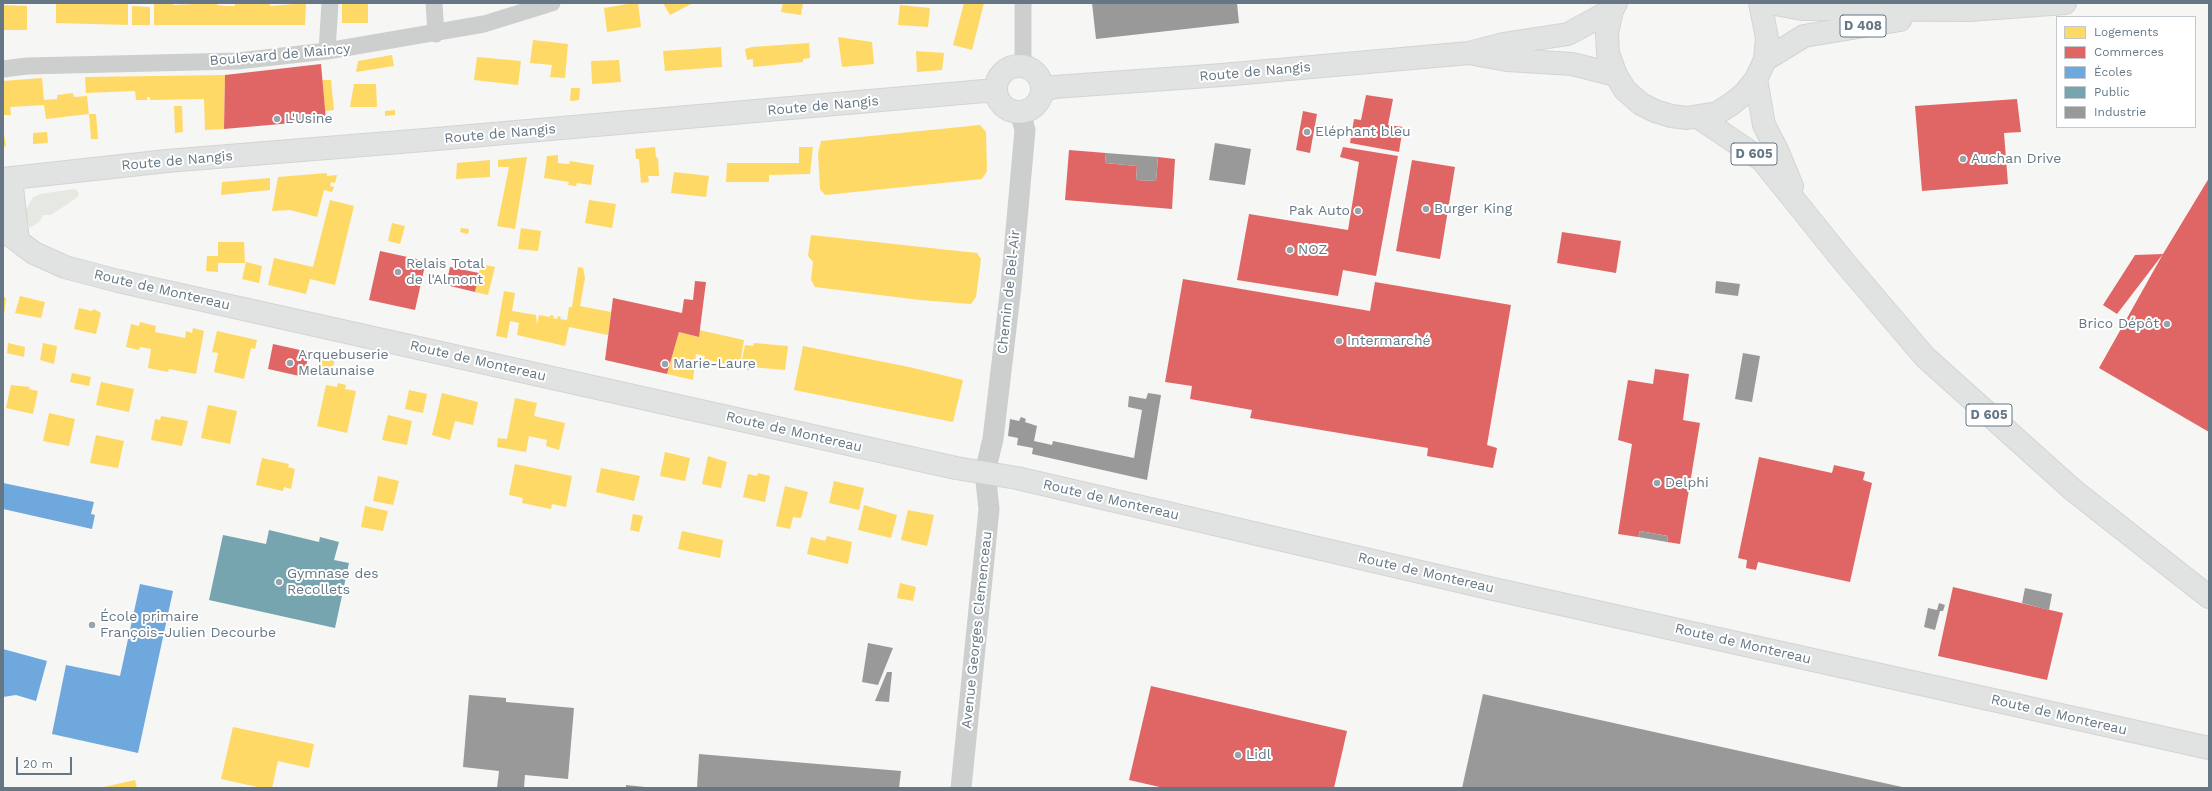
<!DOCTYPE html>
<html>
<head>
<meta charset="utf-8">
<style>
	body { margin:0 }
	#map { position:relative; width:2212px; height:791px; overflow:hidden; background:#f6f6f4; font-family:"Work Sans",sans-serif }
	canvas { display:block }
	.frame { position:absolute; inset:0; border:4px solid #657785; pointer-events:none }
	.legend { position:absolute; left:2056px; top:16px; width:140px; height:112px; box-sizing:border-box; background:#fff; border:1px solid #c1c9ce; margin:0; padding:5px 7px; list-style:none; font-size:12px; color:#657785 }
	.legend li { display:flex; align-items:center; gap:8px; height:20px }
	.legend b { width:20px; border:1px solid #c1c9ce }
	.scale { position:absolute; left:16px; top:757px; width:56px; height:18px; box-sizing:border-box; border:2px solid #657785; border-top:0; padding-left:5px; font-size:12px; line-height:14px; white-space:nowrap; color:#657785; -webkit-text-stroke:3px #fff; paint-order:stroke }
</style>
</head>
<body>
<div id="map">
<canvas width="2212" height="791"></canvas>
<div class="frame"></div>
<ul class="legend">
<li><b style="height:11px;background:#ffd966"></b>Logements</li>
<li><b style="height:11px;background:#e06666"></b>Commerces</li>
<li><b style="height:11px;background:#6fa8dc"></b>Écoles</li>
<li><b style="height:11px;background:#76a5af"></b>Public</li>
<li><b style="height:11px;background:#999"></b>Industrie</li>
</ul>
<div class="scale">20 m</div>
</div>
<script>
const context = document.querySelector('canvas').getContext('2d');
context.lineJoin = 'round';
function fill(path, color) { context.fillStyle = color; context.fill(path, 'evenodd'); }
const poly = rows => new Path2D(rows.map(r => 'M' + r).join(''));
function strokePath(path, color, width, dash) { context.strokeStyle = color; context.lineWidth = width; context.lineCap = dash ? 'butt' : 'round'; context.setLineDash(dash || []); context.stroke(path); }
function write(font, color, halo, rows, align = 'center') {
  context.font = font + ' "Work Sans",sans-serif'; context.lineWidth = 4; context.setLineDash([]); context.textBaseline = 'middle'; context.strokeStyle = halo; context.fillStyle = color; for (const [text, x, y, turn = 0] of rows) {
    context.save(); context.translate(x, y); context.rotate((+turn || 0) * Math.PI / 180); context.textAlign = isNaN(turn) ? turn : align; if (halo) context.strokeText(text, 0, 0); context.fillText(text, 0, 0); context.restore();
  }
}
const green = poly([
	[75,189,79,193,78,197,51,215,43,215,40,221,30,228,26,220,26,210,33,197,40,194]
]);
const homes = poly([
	[100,3,128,3,128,25,56,23,56,4],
	[154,3,173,3,173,5,217,3,217,5,226,6,235,6,235,3,270,3,270,6,306,3,305,25,154,25],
	[634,3,638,3,641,27,607,32,604,8],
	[663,3,693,3,670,15],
	[783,3,803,3,801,15,781,12],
	[964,3,984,3,972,50,953,45],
	[342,4,368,4,368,23,342,23],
	[3,5,27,6,27,30,3,30],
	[900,5,930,8,928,27,898,25],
	[132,6,150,7,150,25,132,25],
	[838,37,872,42,874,64,842,67],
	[533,40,568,44,565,78,550,77,552,65,530,63],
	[809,43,810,58,803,59,803,62,753,67,753,59,747,60,745,49,752,47],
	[721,47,722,67,665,71,663,51],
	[916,51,944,53,942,70,917,72],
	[392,55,394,66,356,72,358,61],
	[477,57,521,61,518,85,474,80],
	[619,60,621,82,592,84,591,61],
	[225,75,224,129,205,130,204,99,150,100,150,97,147,97,147,100,136,100,135,91,86,93,85,77],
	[42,78,44,100,57,99,57,95,73,93,74,97,87,96,89,114,46,119,44,105,10,107,11,115,3,115,3,81],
	[322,80,331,80,334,110,325,111],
	[354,84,376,84,377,107,350,107],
	[571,88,580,88,579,100,570,101],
	[174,106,182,106,183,132,175,133],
	[395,110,395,115,385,116,385,111],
	[89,114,96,114,98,139,91,139],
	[980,125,986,132,987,171,982,179,825,195,820,189,818,153,821,141],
	[3,129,6,146,3,147],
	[47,132,48,143,33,144,33,133],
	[655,147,656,158,658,157,659,176,648,176,649,182,641,183,639,159,636,159,635,149],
	[799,147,813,147,810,174,769,175,769,182,726,182,727,163,799,163],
	[558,155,558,163,569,164,570,161,594,165,591,185,577,183,576,186,568,185,569,182,544,178,547,156],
	[527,157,515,229,497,226,509,167,498,167,498,160],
	[490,160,490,177,456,179,457,163],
	[674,172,709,176,706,197,671,193],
	[327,173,327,176,337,175,335,183,331,182,330,186,334,187,332,192,324,190,317,217,290,210,272,211,278,177],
	[270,178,270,190,221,195,222,182],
	[330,200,354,206,335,285,310,279,306,294,268,285,274,258,313,267],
	[589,200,616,204,612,228,585,223],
	[392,223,405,226,400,244,388,241],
	[461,228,469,229,468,234,460,232],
	[521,228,541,231,538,251,518,249],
	[811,235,977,253,981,259,976,297,971,304,920,300,815,287,811,280,813,262,808,256],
	[218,242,244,242,245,263,218,263,218,272,206,271,207,256,218,256],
	[246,262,262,266,259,283,242,279],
	[481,264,495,267,488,295,475,292],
	[578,267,583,268,585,278,580,306,611,312,608,335,569,327,565,346,517,335,519,323,510,321,507,338,496,336,504,291,515,293,512,311,536,315,537,325,539,315,550,317,550,315,554,316,553,318,557,319,558,316,561,317,560,319,567,320,569,307,572,307],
	[20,296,45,302,41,318,15,313],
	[3,297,6,298,4,314,3,314],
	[79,308,92,311,94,309,101,313,96,334,74,329],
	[140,322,156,326,155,332,185,338,186,331,192,333,193,328,204,331,196,374,169,369,168,372,148,368,151,349,140,347,139,350,126,347,131,324,139,326],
	[699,330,744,340,740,364,730,362,730,365,704,359,705,356,696,354,693,380,667,374,679,332,699,337],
	[217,331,257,340,255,349,251,348,244,379,214,372,218,353,212,352],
	[8,343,25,347,24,357,7,353],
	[43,343,57,346,54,364,40,360],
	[754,343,788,346,785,370,751,367,750,370,740,369,745,345,753,346],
	[803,346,909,367,963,380,953,422,794,390],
	[320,355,335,358,332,373,317,370],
	[72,373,91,377,89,386,70,382],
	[101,382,134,389,129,412,96,405],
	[338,383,346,385,345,389,356,391,347,433,317,426,326,385,337,387],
	[11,385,30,387,29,389,38,391,33,414,6,408],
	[409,390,427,394,423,413,405,409],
	[442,393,478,402,473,425,455,421,450,440,432,435],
	[515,398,537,403,534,416,565,423,559,450,546,446,547,440,529,436,526,452,497,447,498,438,507,439],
	[208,405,237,411,230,444,201,438],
	[49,413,75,419,69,446,43,441],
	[388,415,412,421,407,445,382,440],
	[161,416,188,421,182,446,151,440,155,419,160,420],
	[96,435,124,441,118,468,90,463],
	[665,452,690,458,685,481,660,476],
	[708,456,727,462,721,488,702,484],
	[262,458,289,464,288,467,295,469,291,489,284,487,283,491,256,485],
	[515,464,572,476,566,507,552,504,551,509,522,503,523,498,509,495],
	[601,468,640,476,634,501,596,492],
	[758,473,770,476,765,502,743,497,748,474,757,476],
	[378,476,399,481,393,505,373,501],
	[834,481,864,488,859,510,829,503],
	[785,486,808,492,801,518,793,517,790,529,776,526],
	[864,505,897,515,891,538,858,530],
	[365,506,388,511,383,531,361,527],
	[908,510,934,515,927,546,901,540],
	[633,514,643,516,639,532,630,530],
	[682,531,723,540,720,558,678,549],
	[827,536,852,542,848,564,807,554,811,537,825,541],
	[900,583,916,587,913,601,897,598],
	[233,727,314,744,309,768,278,761,272,788,262,788,221,779],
	[135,780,137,788,104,788,104,787]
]);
const shops = poly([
	[321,64,326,120,224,129,225,75],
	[1366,95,1393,99,1388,125,1403,127,1399,152,1350,143,1354,119,1361,120],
	[2017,99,2021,132,2004,133,2008,184,1922,191,1915,106],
	[1303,111,1317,114,1310,153,1296,150],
	[1343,147,1398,156,1376,276,1343,270,1338,296,1237,280,1249,214,1348,230,1359,162,1340,157],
	[1069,150,1106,153,1105,163,1137,166,1136,180,1156,181,1158,157,1175,159,1172,209,1065,200],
	[1412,160,1455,167,1440,259,1396,251],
	[2209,178,2209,432,2099,368,2163,254],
	[1562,232,1621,241,1616,273,1557,263],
	[380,251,426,261,415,310,369,300],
	[2163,254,2117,314,2103,305,2135,255],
	[450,267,479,273,475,292,446,285],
	[1183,279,1370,311,1375,282,1511,305,1487,445,1497,448,1493,468,1427,456,1428,448,1250,418,1252,410,1190,399,1192,386,1165,382],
	[695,281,706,282,699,337,679,332,667,374,605,360,613,298,682,313,684,299,693,300],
	[273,344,309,352,304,377,268,369],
	[1655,369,1689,374,1683,420,1700,423,1680,544,1667,542,1668,536,1640,531,1638,537,1618,534,1632,444,1618,440,1628,380,1653,384],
	[1759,457,1832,473,1834,465,1865,472,1863,480,1872,483,1850,582,1758,562,1756,570,1746,568,1747,560,1738,558],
	[1953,587,2063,613,2047,680,1938,656],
	[1151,686,1347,731,1334,788,1164,788,1129,780]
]);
const schools = poly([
	[3,483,94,502,91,514,95,515,92,529,3,509],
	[140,584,173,591,138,753,52,734,66,665,120,676],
	[3,649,47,661,36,701,16,695,3,697]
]);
const public = poly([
	[269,530,319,542,320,537,339,542,334,560,349,563,335,628,209,600,223,535,266,544]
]);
const industry = poly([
	[1092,3,1237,3,1239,23,1096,39],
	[1215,143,1251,149,1245,185,1209,180],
	[1106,153,1158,157,1156,181,1136,180,1137,166,1105,163],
	[1716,281,1740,284,1738,296,1715,293],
	[1743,353,1760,356,1752,402,1735,399],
	[1148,393,1161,395,1147,480,1032,454,1033,448,1017,445,1018,438,1008,436,1010,419,1019,421,1021,417,1026,419,1025,422,1037,426,1034,441,1052,445,1053,441,1134,458,1142,410,1128,407,1129,396,1146,399],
	[1640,531,1668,536,1667,542,1638,537],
	[2025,588,2052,594,2049,610,2022,603],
	[1939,603,1945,605,1943,611,1940,611,1935,630,1924,627,1928,608,1937,610],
	[868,643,893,648,878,685,862,682],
	[887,672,892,672,889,702,875,701],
	[1483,694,1902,787,1902,788,1462,788],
	[469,695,506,698,506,702,574,708,568,779,525,775,524,788,497,788,499,771,463,767],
	[699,754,901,771,899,788,697,788],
	[626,785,645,787,645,788,626,788]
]);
const minor = poly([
	[434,3,436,34],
	[327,51,330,3],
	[1023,66,1023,3],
	[3,69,27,66,238,61,327,51,484,24,552,3]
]);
const tertiary = poly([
	[961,788,989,509,985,472,993,439,1011,286,1025,130,1020,112]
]);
const secondary = poly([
	[1474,54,1507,60,1572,64,1616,75],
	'996 89a23 23 0 1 1 46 0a23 23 0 1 1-46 0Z',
	[1042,91,1054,87,1222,75,1469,53,1503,44,1568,34,1612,10],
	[11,178,18,241],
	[3,179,167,161,425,140,984,91,996,93],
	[3,230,34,253,65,267,118,281,956,468,1017,478,1489,588,2209,748]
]);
const primary = poly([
	[1616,3,1612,10,1607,33,1608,53,1616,75,1625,90,1641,104,1655,111,1671,116,1687,118,1717,113,1730,105,1744,94,1756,79,1765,60,1767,38,1760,3],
	[1770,3,1802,9,1969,10,2065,3],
	[1765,60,1804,36,1900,20],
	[1756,79,1764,125,1777,150,1792,186],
	[1698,117,1762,160,1845,263,1925,357,2073,490,2209,597]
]);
const markers = [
	[277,119,4,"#98a3ac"],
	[1307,132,4,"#98a3ac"],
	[1963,159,4,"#98a3ac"],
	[1426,209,4,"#98a3ac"],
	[1358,211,4,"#98a3ac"],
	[1290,250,4,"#98a3ac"],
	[398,272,4,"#98a3ac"],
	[2167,324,4,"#98a3ac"],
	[1339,341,4,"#98a3ac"],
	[290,363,4,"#98a3ac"],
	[665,364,4,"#98a3ac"],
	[1657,483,4,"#98a3ac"],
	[279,582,4,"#98a3ac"],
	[92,625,4,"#98a3ac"],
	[1238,755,4,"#98a3ac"]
];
const shields = [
	[1863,26,46],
	[1754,154,46],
	[1989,415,46]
];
const shieldNames = [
	["D 408",1863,26],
	["D 605",1754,154],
	["D 605",1989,415]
];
const streetNames = [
	["Boulevard de Maincy",280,55,-5],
	["Route de Nangis",1255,72,-5],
	["Route de Nangis",823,106,-5],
	["Route de Nangis",500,134,-5],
	["Route de Nangis",177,161,-5],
	["Route de Montereau",162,290,13],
	["Chemin de Bel-Air",1009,292,-84],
	["Route de Montereau",478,361,13],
	["Route de Montereau",794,432,13],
	["Route de Montereau",1111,500,13],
	["Route de Montereau",1426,573,13],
	["Avenue Georges Clemenceau",977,630,-84],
	["Route de Montereau",1743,644,13],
	["Route de Montereau",2059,715,13]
];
const poiNames = [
	["L'Usine",285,119],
	["Eléphant bleu",1315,132],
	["Auchan Drive",1971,159],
	["Burger King",1434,209],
	["Pak Auto",1350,211,"right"],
	["NOZ",1298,250],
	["Relais Total",406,264],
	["de l'Almont",406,280],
	["Brico Dépôt",2159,324,"right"],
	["Intermarché",1347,341],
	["Arquebuserie",298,355],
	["Melaunaise",298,371],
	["Marie-Laure",673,364],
	["Delphi",1665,483],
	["Gymnase des",287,574],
	["Recollets",287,590],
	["École primaire",100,617],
	["François-Julien Decourbe",100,633],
	["Lidl",1246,755]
];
fill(green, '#e6e9e2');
fill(homes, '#ffd966');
fill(shops, '#e06666');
fill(schools, '#6fa8dc');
fill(public, '#76a5af');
fill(industry, '#999');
strokePath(secondary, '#d3d4d5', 24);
strokePath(primary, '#d3d4d3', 24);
strokePath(minor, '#cdcfcf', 17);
strokePath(tertiary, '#cdcfcf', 21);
strokePath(secondary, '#e1e2e2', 22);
strokePath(primary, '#e1e2e2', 22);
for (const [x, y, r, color] of markers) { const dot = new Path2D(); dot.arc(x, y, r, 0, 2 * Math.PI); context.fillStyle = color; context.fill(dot); strokePath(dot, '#fff', 1.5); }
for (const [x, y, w] of shields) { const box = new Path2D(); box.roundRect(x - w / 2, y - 11, w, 22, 3); context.fillStyle = '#fff'; context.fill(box); strokePath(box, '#657785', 1); }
write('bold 13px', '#657785', null, shieldNames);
write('14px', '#657785', '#fff', streetNames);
write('14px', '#657785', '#fff', poiNames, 'left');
</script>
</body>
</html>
